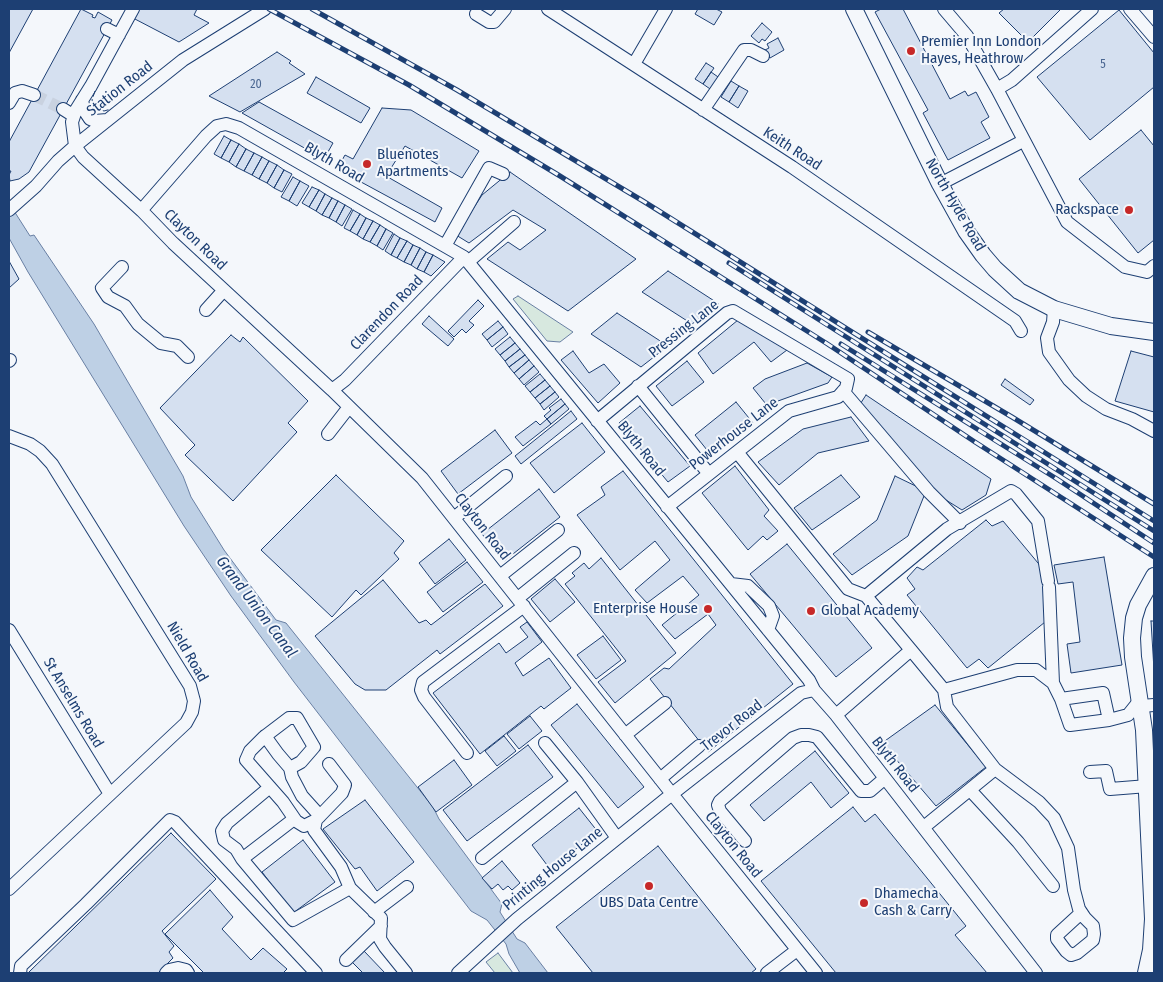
<!DOCTYPE html>
<html>
<head>
<meta charset="utf-8">
<style>
	body { margin:0 }
	#map { position:relative; width:1163px; height:982px; overflow:hidden; background:#f4f7fb; font-family:"Fira Sans Condensed",sans-serif }
	canvas { display:block }
	.frame { position:absolute; inset:0; border:10px solid #1d3f73; pointer-events:none }
</style>
</head>
<body>
<div id="map">
<canvas width="1163" height="982"></canvas>
<div class="frame"></div>
</div>
<script>
const context = document.querySelector('canvas').getContext('2d');
context.lineJoin = 'round';
function fill(path, color) { context.fillStyle = color; context.fill(path, 'evenodd'); }
const poly = rows => new Path2D(rows.map(r => 'M' + r).join(''));
function strokePath(path, color, width, dash) { context.strokeStyle = color; context.lineWidth = width; context.lineCap = dash ? 'butt' : 'round'; context.setLineDash(dash || []); context.stroke(path); }
function write(font, color, halo, rows, align = 'center') {
  context.font = font + ' "Fira Sans Condensed",sans-serif'; context.lineWidth = 4; context.setLineDash([]); context.textBaseline = 'middle'; context.strokeStyle = halo; context.fillStyle = color; for (const [text, x, y, turn = 0] of rows) {
    context.save(); context.translate(x, y); context.rotate((+turn || 0) * Math.PI / 180); context.textAlign = isNaN(turn) ? turn : align; if (halo) context.strokeText(text, 0, 0); context.fillText(text, 0, 0); context.restore();
  }
}
const green = poly([
	[518,296,573,332,560,342,547,341,513,299,518,296],
	[498,953,513,973,495,973,486,962,498,953]
]);
const water = poly([
	[9,203,30,236,34,235,94,324,183,476,191,497,224,550,276,620,286,623,433,807,439,819,502,904,500,912,517,939,525,943,548,973,520,973,509,954,506,944,487,920,471,911,294,682,231,596,184,526,28,272,9,238,9,203]
]);
const building = poly([
	[9,9,33,9,9,53,9,9],
	[81,9,93,15,92,17,95,18,98,12,112,20,29,172,19,179,10,181,9,175,11,171,9,171,9,142,81,9],
	[138,9,197,9,194,15,209,23,179,42,133,18,138,9],
	[698,9,716,9,722,12,714,25,695,14,698,9],
	[881,9,903,9,950,99,965,91,968,96,976,92,989,117,981,122,990,138,948,160,923,113,928,110,875,12,881,9],
	[1004,9,1061,9,1028,42,999,13,1004,9],
	[1119,10,1154,53,1154,87,1090,140,1037,77,1119,10],
	[762,23,772,32,765,41,762,39,759,43,751,36,762,23],
	[778,38,784,50,770,58,765,50,769,48,767,44,778,38],
	[277,52,291,61,289,63,305,74,240,112,209,96,277,52],
	[706,63,714,68,703,84,695,79,706,63],
	[711,72,721,79,713,91,703,84,711,72],
	[316,77,370,108,361,123,307,93,316,77],
	[731,81,739,86,729,102,721,97,731,81],
	[739,86,748,91,738,108,729,102,739,86],
	[259,102,333,143,324,159,242,113,259,102],
	[382,108,411,110,479,151,462,178,405,146,386,176,442,208,435,222,337,169,345,155,353,159,382,108],
	[1141,130,1154,146,1154,240,1138,253,1079,179,1141,130],
	[224,136,231,140,221,158,214,154,224,136],
	[231,140,239,144,229,162,221,158,231,140],
	[239,144,246,149,236,167,229,162,239,144],
	[246,149,254,153,244,171,236,167,246,149],
	[254,153,262,157,252,175,244,171,254,153],
	[262,157,269,161,259,179,252,175,262,157],
	[269,161,277,165,267,183,259,179,269,161],
	[277,165,284,170,274,188,267,183,277,165],
	[284,170,292,174,282,192,274,188,284,170],
	[510,172,636,259,568,311,487,259,508,242,520,250,546,230,513,210,469,243,456,235,482,195,510,172],
	[293,177,300,181,289,201,281,197,293,177],
	[300,181,309,186,297,206,289,201,300,181],
	[312,187,319,190,309,207,302,203,312,187],
	[319,190,325,194,316,211,309,207,319,190],
	[325,194,332,198,322,215,316,211,325,194],
	[332,198,338,201,329,218,322,215,332,198],
	[338,201,345,205,336,222,329,218,338,201],
	[345,205,352,209,342,226,336,222,345,205],
	[353,210,360,214,350,231,344,228,353,210],
	[360,214,366,218,357,235,350,231,360,214],
	[366,218,373,221,363,239,357,235,366,218],
	[373,221,380,225,370,242,363,239,373,221],
	[380,225,386,229,377,246,370,242,380,225],
	[386,229,393,233,383,250,377,246,386,229],
	[394,234,400,238,391,255,385,251,394,234],
	[400,238,407,241,397,258,391,255,400,238],
	[407,241,413,245,404,262,397,258,407,241],
	[413,245,420,248,411,265,404,262,413,245],
	[420,248,426,252,417,269,411,265,420,248],
	[426,252,433,255,424,272,417,269,426,252],
	[433,255,445,262,431,276,424,272,433,255],
	[9,261,19,279,9,288,9,261],
	[668,271,719,304,692,324,642,292,668,271],
	[478,300,484,306,469,321,474,325,466,333,462,329,454,337,448,331,478,300],
	[617,313,668,346,641,367,591,334,617,313],
	[429,316,454,339,448,346,422,324,429,316],
	[738,320,787,350,771,362,754,342,713,374,698,353,738,320],
	[498,321,503,327,487,340,482,334,498,321],
	[503,327,508,334,492,347,487,340,503,327],
	[231,335,240,342,243,337,308,401,288,423,297,432,233,501,185,455,195,445,160,408,231,335],
	[510,337,515,343,500,355,495,349,510,337],
	[515,343,520,349,505,361,500,355,515,343],
	[520,349,525,355,509,367,505,361,520,349],
	[573,351,589,373,604,364,620,383,598,403,561,360,573,351],
	[1131,351,1154,357,1154,412,1115,401,1131,351],
	[525,355,529,360,514,373,509,367,525,355],
	[529,360,534,366,519,379,514,373,529,360],
	[687,361,704,382,672,406,656,386,687,361],
	[807,363,832,377,828,383,778,401,770,409,753,388,765,379,807,363],
	[534,366,539,372,524,385,519,379,534,366],
	[540,374,545,380,530,392,525,386,540,374],
	[1005,379,1034,400,1030,405,1001,385,1005,379],
	[545,380,550,386,535,398,530,392,545,380],
	[550,386,555,392,540,404,535,398,550,386],
	[555,392,559,397,544,410,540,404,555,392],
	[866,395,991,479,986,495,962,510,909,477,855,412,866,395],
	[561,399,565,404,547,419,544,416,551,410,549,408,561,399],
	[736,402,753,423,711,455,695,435,736,402],
	[565,404,569,409,551,424,547,419,565,404],
	[640,406,690,466,668,482,619,423,640,406],
	[571,411,577,419,521,464,515,456,571,411],
	[851,417,869,441,818,453,779,485,758,462,803,429,851,417],
	[547,419,551,424,523,446,515,437,536,421,540,425,547,419],
	[582,423,605,452,554,493,530,463,582,423],
	[495,430,512,453,458,494,441,471,495,430],
	[735,466,769,510,764,516,778,531,767,540,763,536,748,550,702,493,735,466],
	[623,471,793,684,708,752,650,679,664,668,669,669,716,625,708,614,675,639,662,625,699,595,683,576,647,603,635,590,670,560,655,541,620,570,577,515,605,495,601,487,623,471],
	[336,475,404,541,394,553,399,559,361,595,356,590,332,617,261,550,336,475],
	[841,475,860,497,812,530,794,508,841,475],
	[895,476,926,491,908,536,852,575,833,554,877,520,895,476],
	[539,489,560,517,504,561,482,534,539,489],
	[986,520,992,526,1003,521,1043,569,1050,618,988,668,979,659,967,668,907,595,915,589,907,578,917,567,923,570,986,520],
	[449,539,466,560,435,584,419,563,449,539],
	[787,544,872,648,836,677,750,574,787,544],
	[1104,557,1122,665,1071,673,1067,644,1080,642,1073,582,1058,584,1054,565,1104,557],
	[601,558,676,653,615,703,598,682,626,661,565,584,575,576,572,573,584,563,589,569,601,558],
	[467,562,483,582,443,612,427,592,467,562],
	[555,579,575,602,550,622,531,599,555,579],
	[383,580,419,623,426,620,431,625,485,584,503,606,440,654,437,650,386,690,365,690,355,684,315,636,383,580],
	[1151,621,1154,621,1154,670,1151,621],
	[527,622,542,642,515,663,523,676,549,658,571,688,544,709,541,706,480,754,433,693,499,643,506,653,528,637,520,627,527,622],
	[603,636,621,660,596,679,577,655,603,636],
	[577,704,644,787,618,808,551,725,577,704],
	[935,705,986,767,936,806,882,743,935,705],
	[530,716,542,731,519,749,507,734,530,716],
	[504,736,516,751,497,766,485,751,504,736],
	[528,745,553,777,467,841,443,810,528,745],
	[815,751,849,793,831,808,811,782,764,821,750,805,815,751],
	[454,760,472,785,436,812,418,787,454,760],
	[365,800,414,862,377,891,360,867,355,869,323,829,365,800],
	[853,807,865,822,875,814,966,926,955,935,987,973,836,973,761,881,853,807],
	[579,808,598,832,550,869,532,845,579,808],
	[171,833,216,879,162,931,174,946,169,952,173,958,158,973,30,973,29,972,171,833],
	[303,840,335,882,293,913,262,872,303,840],
	[658,846,756,969,751,973,593,973,556,927,658,846],
	[502,861,520,883,512,890,508,886,503,890,498,884,492,889,482,878,502,861],
	[210,890,233,917,222,929,251,960,263,948,287,969,283,973,204,973,165,934,210,890],
	[364,951,385,973,363,973,352,962,364,951]
]);
const minorTunnel = poly([
	[34,95,63,109]
]);
const minor = poly([
	[133,9,91,86,76,110,72,122,75,146,83,157,142,211,173,243,332,390,422,478,672,794,816,973],
	[548,9,792,167,1015,321,1021,331],
	[944,9,967,36,997,89,1067,222,1125,267,1147,272,1154,266],
	[1130,9,1154,37],
	[476,14,489,22,494,22,505,9],
	[107,29,119,35],
	[634,64,666,9],
	[997,89,1012,80,1092,9],
	[82,100,84,110,90,119,95,121,107,120],
	[9,103,15,93,22,91,34,95],
	[63,109,74,116],
	[703,110,744,50,751,50,763,56],
	[940,184,1023,141],
	[9,210,36,186,58,161,75,146,183,60,265,9],
	[142,211,145,206,206,136,217,126,226,124,239,128,464,257,809,680,814,690,836,715,1036,973],
	[445,246,489,168,503,174],
	[468,262,514,222],
	[122,267,102,288,108,297,125,306,138,324,161,343,177,346,188,357],
	[1054,309,1053,322,1047,338,1049,352,1069,380,1086,396,1106,409,1132,419,1154,431],
	[206,310,224,290],
	[9,361,10,360],
	[638,386,709,474],
	[332,390,345,380,464,257],
	[843,391,929,492,960,523],
	[597,421,727,313,733,311,848,379,846,388,838,397,789,411,667,507],
	[328,434,349,407],
	[9,436,30,444,40,451,52,464,190,686,194,701,192,712,186,723,9,889],
	[737,452,848,589,866,596,911,650],
	[454,518,506,476],
	[500,576,558,530],
	[731,584,748,586,769,606,773,616,768,630],
	[1049,587,1053,683,1061,699,1070,725,1109,720,1103,693,1061,699],
	[866,596,947,529,1011,491,1016,494,1038,521,1048,581],
	[518,598,574,553],
	[9,630,110,794],
	[944,690,1017,670,1036,670,1053,683],
	[1141,706,1154,705],
	[836,715,911,650,944,690,947,707,995,769,1039,802,1054,818,1068,848,1074,890,1079,909,1085,918,1093,926,1094,934,1093,940,1077,953,1071,955,1066,951,1057,939,1057,935,1081,913],
	[1109,720,1128,715,1140,700],
	[625,735,665,703],
	[265,736,278,754,290,768,301,762,314,747,297,718,289,718,264,737,250,751,246,760,283,802,296,821,304,826,316,820],
	[545,743,577,782,617,838],
	[467,753,424,697,421,690,423,682,524,606],
	[329,764,345,785,342,793,316,820,314,830,341,867,350,888,381,918,380,939,385,947,406,973],
	[290,768,292,777,302,796,320,816],
	[1090,772,1106,771,1110,789,1148,786],
	[660,779,699,746],
	[270,787,227,823,222,831,224,840,236,849,242,859,294,819],
	[970,790,1018,842,1053,886],
	[924,827,995,769],
	[745,841,720,811,718,805,720,801,793,738,801,735,809,735,817,737,861,791,870,791,884,779],
	[482,858,577,782],
	[242,859,293,920,350,888],
	[374,912,407,887],
	[346,960,381,926],
	[20,973,21,966,86,904,170,820,175,822,316,973],
	[166,973,169,970,178,968,186,970,188,973],
	[458,973,517,919,672,794,801,693,814,690],
	[767,973,797,950]
]);
const major = poly([
	[854,9,940,184,966,231,983,255,995,269,1019,291,1054,309,1111,326,1154,332],
	[1146,973,1151,950,1153,919,1144,730,1133,657,1132,638,1134,618,1138,605,1154,576]
]);
const rail = poly([
	[269,9,409,85,560,176,826,343,975,442,1154,557],
	[312,9,457,90,643,201,1154,521],
	[729,263,1154,531],
	[868,332,1012,417,1154,504],
	[841,344,1057,479,1154,543]
]);
const fence = poly([
	[95,91,92,100,94,105,98,109,104,111,111,109]
]);
const markers = [
	[911,51,5,"#c62828"],
	[367,164,5,"#c62828"],
	[1129,210,5,"#c62828"],
	[708,609,5,"#c62828"],
	[811,611,5,"#c62828"],
	[649,886,5,"#c62828"],
	[864,903,5,"#c62828"]
];
const numberNames = [
	["5",1103,65],
	["20",256,85]
];
const poiNames = [
	["Premier Inn London",921,42],
	["Hayes, Heathrow",921,59],
	["Bluenotes",377,155],
	["Apartments",377,172],
	["Rackspace",1119,210,"right"],
	["Enterprise House",698,609,"right"],
	["Global Academy",821,611],
	["Dhamecha",874,894],
	["Cash & Carry",874,911],
	["UBS Data Centre",649,903,"center"]
];
const streetNames = [
	["Station Road",120,89,-38],
	["Keith Road",792,149,33],
	["Blyth Road",334,163,30],
	["North Hyde Road",955,205,60],
	["Clayton Road",195,240,44],
	["Clarendon Road",387,313,-46],
	["Pressing Lane",684,329,-38],
	["Powerhouse Lane",734,434,-38],
	["Blyth Road",641,449,51],
	["Clayton Road",482,527,52],
	["Nield Road",187,652,60],
	["St Anselms Road",73,703,59],
	["Trevor Road",732,726,-38],
	["Blyth Road",895,765,52],
	["Clayton Road",733,845,51],
	["Printing House Lane",553,869,-39]
];
const waterNames = [
	["Grand Union Canal",256,607,53]
];
fill(green, '#d7e8df');
strokePath(green, '#687fa3', 1);
fill(water, '#bed0e5');
strokePath(water, '#687fa3', 1);
fill(building, '#d5e0f0');
strokePath(building, '#1d3f73', 1);
strokePath(minorTunnel, '#c9d2e0', 12, [12, 6]);
strokePath(minor, '#1d3f73', 14);
strokePath(major, '#1d3f73', 18);
strokePath(minor, '#f4f7fb', 12);
strokePath(major, '#f4f7fb', 16);
strokePath(rail, '#1d3f73', 5);
strokePath(rail, '#f4f7fb', 3, [9]);
strokePath(fence, '#1d3f73', 1, [6, 2.5]);
for (const [x, y, r, color] of markers) { const dot = new Path2D(); dot.arc(x, y, r, 0, 2 * Math.PI); context.fillStyle = color; context.fill(dot); strokePath(dot, '#f4f7fb', 2); }
write('12px', '#4b6792', null, numberNames);
write('15px', '#1d3f73', '#f4f7fb', poiNames, 'left');
write('15px', '#1d3f73', '#f4f7fb', streetNames);
write('italic 16px', '#1d3f73', '#f4f7fb', waterNames);
</script>
</body>
</html>
